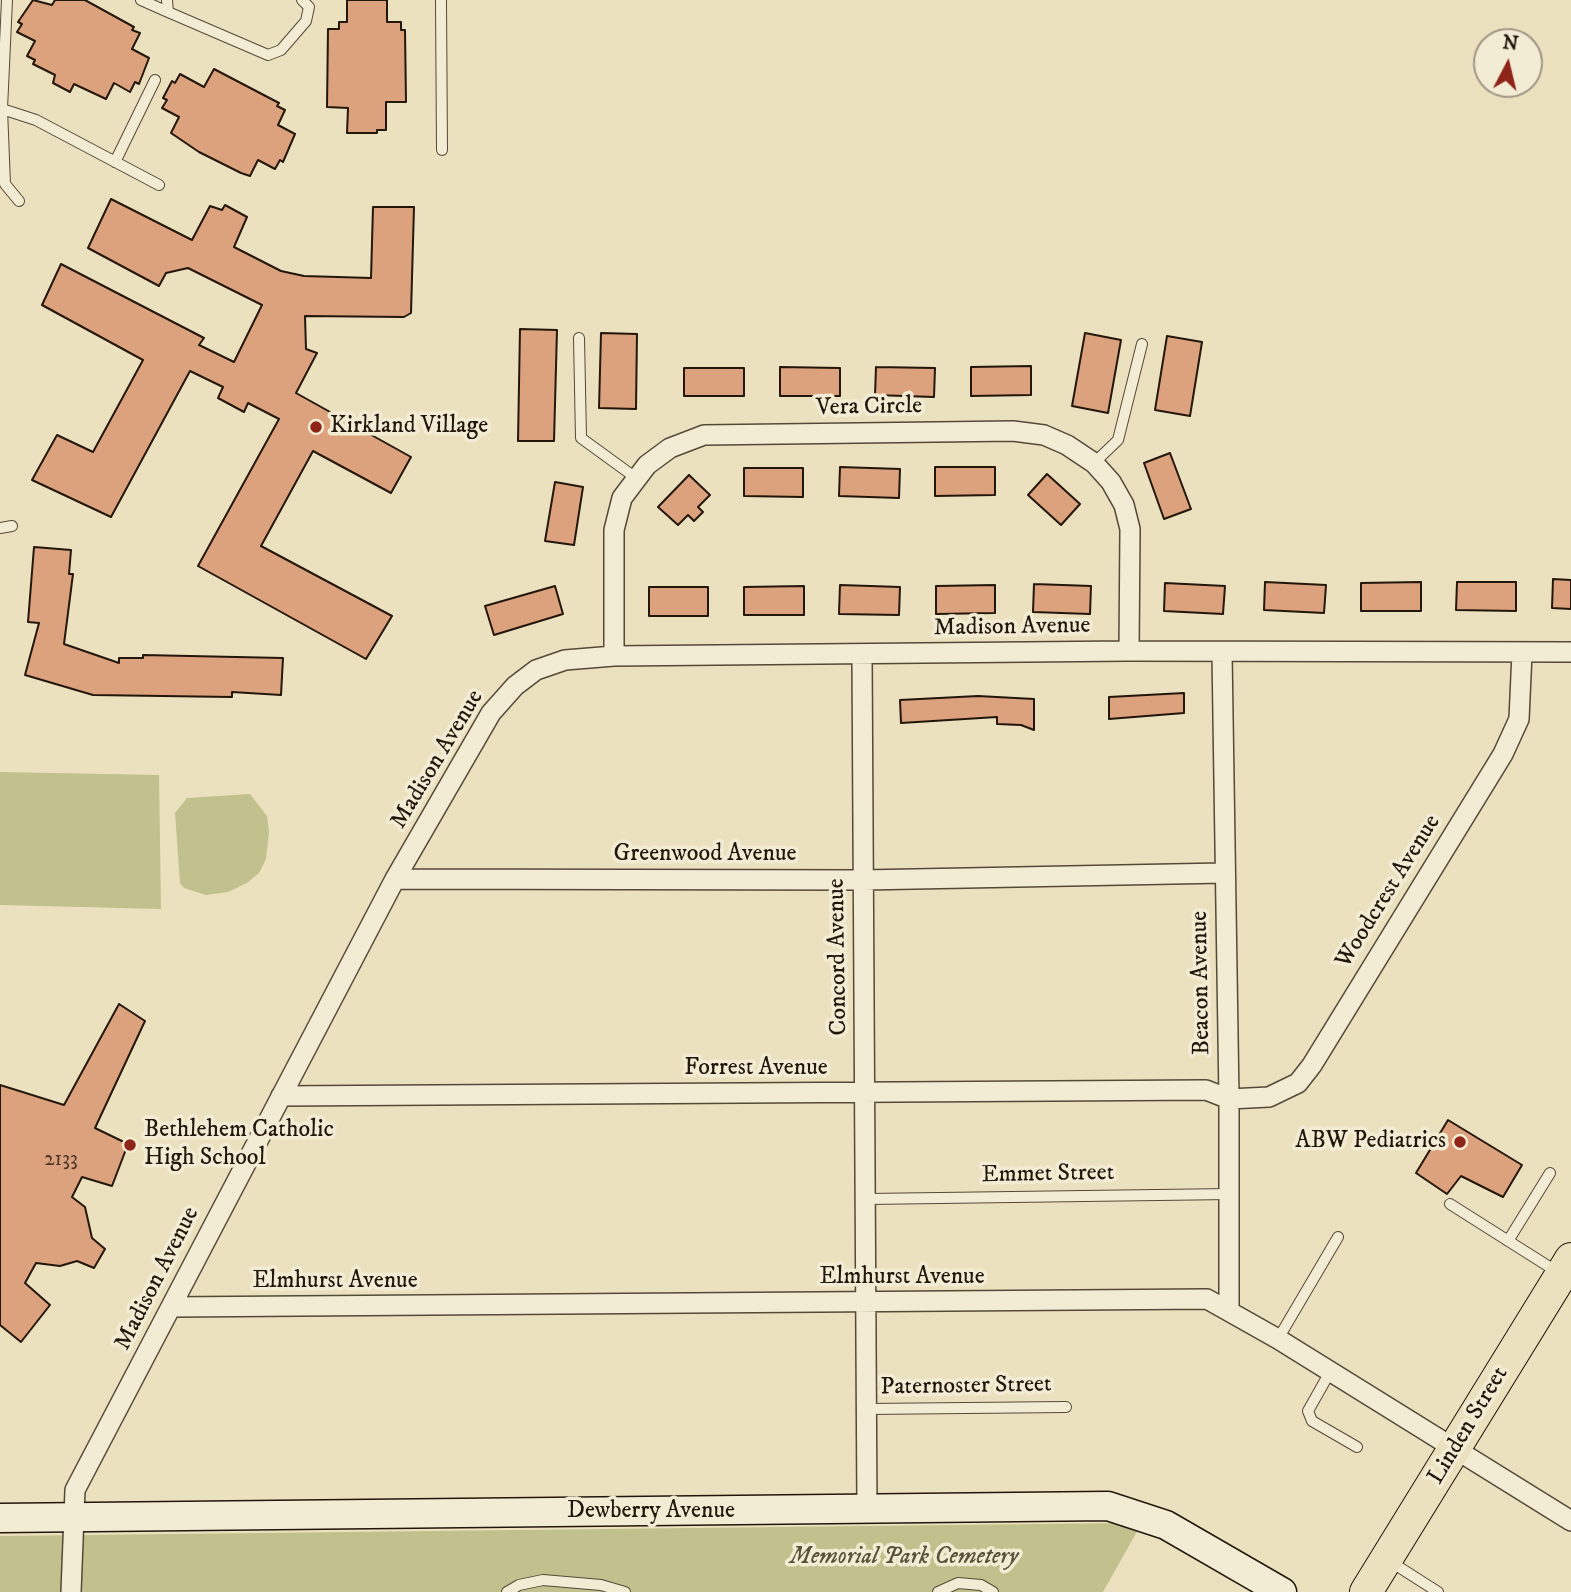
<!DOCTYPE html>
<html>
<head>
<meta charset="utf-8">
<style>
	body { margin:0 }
	#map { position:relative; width:1571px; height:1592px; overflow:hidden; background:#ece1bf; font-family:"IM FELL DW Pica",serif }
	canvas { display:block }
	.north { position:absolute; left:1473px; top:28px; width:70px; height:70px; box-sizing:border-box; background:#f3ecd5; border:2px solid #a09684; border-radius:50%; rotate:7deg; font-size:19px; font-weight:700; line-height:28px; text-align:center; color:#23160b }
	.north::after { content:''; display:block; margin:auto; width:24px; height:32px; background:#8f2418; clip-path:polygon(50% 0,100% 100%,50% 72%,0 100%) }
</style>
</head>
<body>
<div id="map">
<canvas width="1571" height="1592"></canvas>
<div class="north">N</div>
</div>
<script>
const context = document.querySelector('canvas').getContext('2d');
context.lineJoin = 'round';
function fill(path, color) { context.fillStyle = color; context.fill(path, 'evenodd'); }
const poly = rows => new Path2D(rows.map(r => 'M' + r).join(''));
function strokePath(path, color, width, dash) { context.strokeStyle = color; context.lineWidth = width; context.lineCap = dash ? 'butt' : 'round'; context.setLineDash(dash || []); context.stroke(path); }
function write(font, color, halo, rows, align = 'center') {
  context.font = font + ' "IM FELL DW Pica",serif'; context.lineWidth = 7; context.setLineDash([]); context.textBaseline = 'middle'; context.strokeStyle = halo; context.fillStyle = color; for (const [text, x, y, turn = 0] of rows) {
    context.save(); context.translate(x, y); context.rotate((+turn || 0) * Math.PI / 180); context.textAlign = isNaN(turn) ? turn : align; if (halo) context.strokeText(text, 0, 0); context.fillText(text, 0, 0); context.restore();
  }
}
const green = poly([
	[0,772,159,775,161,909,0,905],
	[250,794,267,816,269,832,266,859,259,873,247,883,228,892,206,895,184,888,180,883,175,813,187,798],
	[1127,1523,1139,1528,1103,1592,0,1592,0,1536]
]);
const building = poly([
	[33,0,52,5,55,0,85,0,134,27,132,30,140,33,132,49,149,58,139,84,135,82,130,92,114,83,106,99,74,84,70,92,53,83,55,75,33,64,35,60,27,56,35,41,17,32,22,24,18,22,33,0],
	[347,0,387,0,387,22,401,22,401,30,405,30,406,102,386,102,386,130,377,130,377,133,347,133,348,108,327,107,328,29,339,29,339,22,347,22,347,0],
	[214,69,279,103,277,106,285,110,278,125,295,134,283,162,280,160,275,169,258,160,250,176,241,173,199,152,171,133,179,117,162,108,167,100,163,98,172,81,175,83,180,74,204,87,214,69],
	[111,199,192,240,210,206,222,210,225,205,247,217,234,247,281,271,304,276,371,278,373,207,414,207,411,313,404,317,305,316,306,349,317,353,296,393,411,457,391,493,313,451,261,546,392,616,366,659,198,566,279,419,248,403,244,412,218,398,223,387,190,371,111,517,32,480,57,435,93,452,143,360,42,305,61,264,204,338,199,345,234,362,262,305,188,268,166,273,159,286,88,248,111,199],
	[520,329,557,330,554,441,518,441,520,329],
	[601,333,637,334,636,409,599,408,601,333],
	[1085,333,1121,340,1108,413,1072,406,1085,333],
	[1167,336,1202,342,1190,416,1155,410,1167,336],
	[1031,366,1031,395,971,396,971,367,1031,366],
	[780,367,840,368,840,396,780,396,780,367],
	[876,367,935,368,934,397,875,395,876,367],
	[684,368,744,368,744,396,684,396,684,368],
	[1170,453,1191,509,1164,519,1144,463,1170,453],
	[840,467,900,469,899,498,839,496,840,467],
	[935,467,995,467,995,495,935,496,935,467],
	[744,468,803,468,803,497,744,496,744,468],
	[1047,474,1080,504,1061,525,1028,495,1047,474],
	[689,475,710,495,698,507,703,512,694,521,688,515,678,525,658,507,689,475],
	[555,482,583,487,574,545,545,541,555,482],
	[34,547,71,550,69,574,73,574,64,644,119,663,119,658,143,658,143,655,283,658,281,695,232,692,232,697,93,695,25,675,39,623,28,622,34,547],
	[1553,579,1571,580,1571,609,1552,608,1553,579],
	[1265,582,1326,585,1324,613,1264,610,1265,582],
	[1421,582,1421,611,1361,611,1361,583,1421,582],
	[1457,582,1516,582,1516,611,1456,610,1457,582],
	[1165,583,1225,586,1223,614,1164,611,1165,583],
	[1034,584,1091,586,1090,614,1033,612,1034,584],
	[840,585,900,587,899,615,839,614,840,585],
	[995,585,995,613,936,614,936,586,995,585],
	[555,586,563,614,494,635,485,606,555,586],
	[804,586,804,615,744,615,744,587,804,586],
	[649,587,708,587,708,616,649,616,649,587],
	[1184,693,1184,713,1109,719,1109,697,1184,693],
	[978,696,1034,699,1034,730,1021,725,997,724,997,717,901,723,900,700,978,696],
	[119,1004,145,1021,95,1128,128,1144,112,1186,82,1177,72,1197,85,1207,92,1238,105,1249,94,1268,77,1261,60,1266,36,1263,25,1283,50,1305,21,1342,0,1325,0,1085,64,1105,119,1004],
	[1448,1120,1522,1165,1503,1197,1461,1176,1447,1194,1416,1173,1448,1120]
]);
const lane = poly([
	[7,0,2,109,5,184,19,201],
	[141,0,168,12],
	[167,0,168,12,268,55,281,50,306,21,309,7,302,0],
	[441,0,442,150],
	[2,109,36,120,159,185],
	[115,162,155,80],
	[579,338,581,438,636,478],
	[1094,463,1118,440,1142,344],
	[0,528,12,526],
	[867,1199,1230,1194],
	[1450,1204,1559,1273],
	[1508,1241,1550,1173],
	[1278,1339,1338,1237],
	[1330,1372,1308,1411,1312,1421,1357,1447],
	[867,1409,1066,1407],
	[1391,1562,1438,1592],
	[507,1592,519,1585,543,1580,601,1585,625,1592],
	[938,1592,958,1583,981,1585,993,1592]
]);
const street = poly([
	[1222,653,1229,1099,1229,1311],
	[862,655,867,1511],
	[614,656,614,530,622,498,647,465,670,448,704,435,1013,431,1044,435,1067,445,1094,463,1111,482,1124,505,1130,529,1129,651],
	[395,879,863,880,1224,873],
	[281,1096,1206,1090,1229,1099,1269,1097,1298,1083,1312,1065,1503,754,1519,719,1522,653],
	[171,1307,1207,1299,1278,1339,1571,1521],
	[71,1592,75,1490,395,879,491,713,515,686,536,670,565,660,614,656,1129,651,1571,652]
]);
const secondary = poly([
	[0,1518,1108,1506,1166,1525,1282,1592]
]);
const primary = poly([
	[1366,1592,1571,1259]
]);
const markers = [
	[316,427,7,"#8f2418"],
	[1460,1142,7,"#8f2418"],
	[130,1145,7,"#8f2418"]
];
const numberNames = [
	["2133",61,1161]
];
const streetNames = [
	["Vera Circle",869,408,-1],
	["Madison Avenue",1012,628,-1],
	["Madison Avenue",438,760,-59],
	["Greenwood Avenue",705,855],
	["Woodcrest Avenue",1389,892,-58],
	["Concord Avenue",839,957,-91],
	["Beacon Avenue",1202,983,-91],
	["Forrest Avenue",756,1069],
	["Emmet Street",1048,1175,-1],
	["Elmhurst Avenue",902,1278],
	["Madison Avenue",158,1279,-63],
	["Elmhurst Avenue",335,1282],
	["Paternoster Street",966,1387,-1],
	["Linden Street",1469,1426,-59],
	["Dewberry Avenue",651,1512]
];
const poiNames = [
	["Kirkland Village",330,427],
	["Bethlehem Catholic",144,1131],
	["High School",144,1159],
	["ABW Pediatrics",1446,1142,"right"]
];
const parkNames = [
	["Memorial Park Cemetery",904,1558]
];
fill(green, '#c0c18c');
fill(building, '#dca27d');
strokePath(building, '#23160b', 2);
strokePath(lane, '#554938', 12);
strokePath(street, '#554938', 22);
strokePath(secondary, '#23160b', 31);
strokePath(primary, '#23160b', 34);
strokePath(lane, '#f3ecd5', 10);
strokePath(street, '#f3ecd5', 19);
strokePath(secondary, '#f3ecd5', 28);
strokePath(primary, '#ece1bf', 32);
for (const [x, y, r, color] of markers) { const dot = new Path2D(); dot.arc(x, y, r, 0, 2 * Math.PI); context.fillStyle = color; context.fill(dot); strokePath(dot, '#f3ecd5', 2.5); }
write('21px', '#513928', null, numberNames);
write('24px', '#23160b', '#f3ecd5', streetNames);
write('24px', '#23160b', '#f3ecd5', poiNames, 'left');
write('italic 24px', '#5a5238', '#f3ecd5', parkNames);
</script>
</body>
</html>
